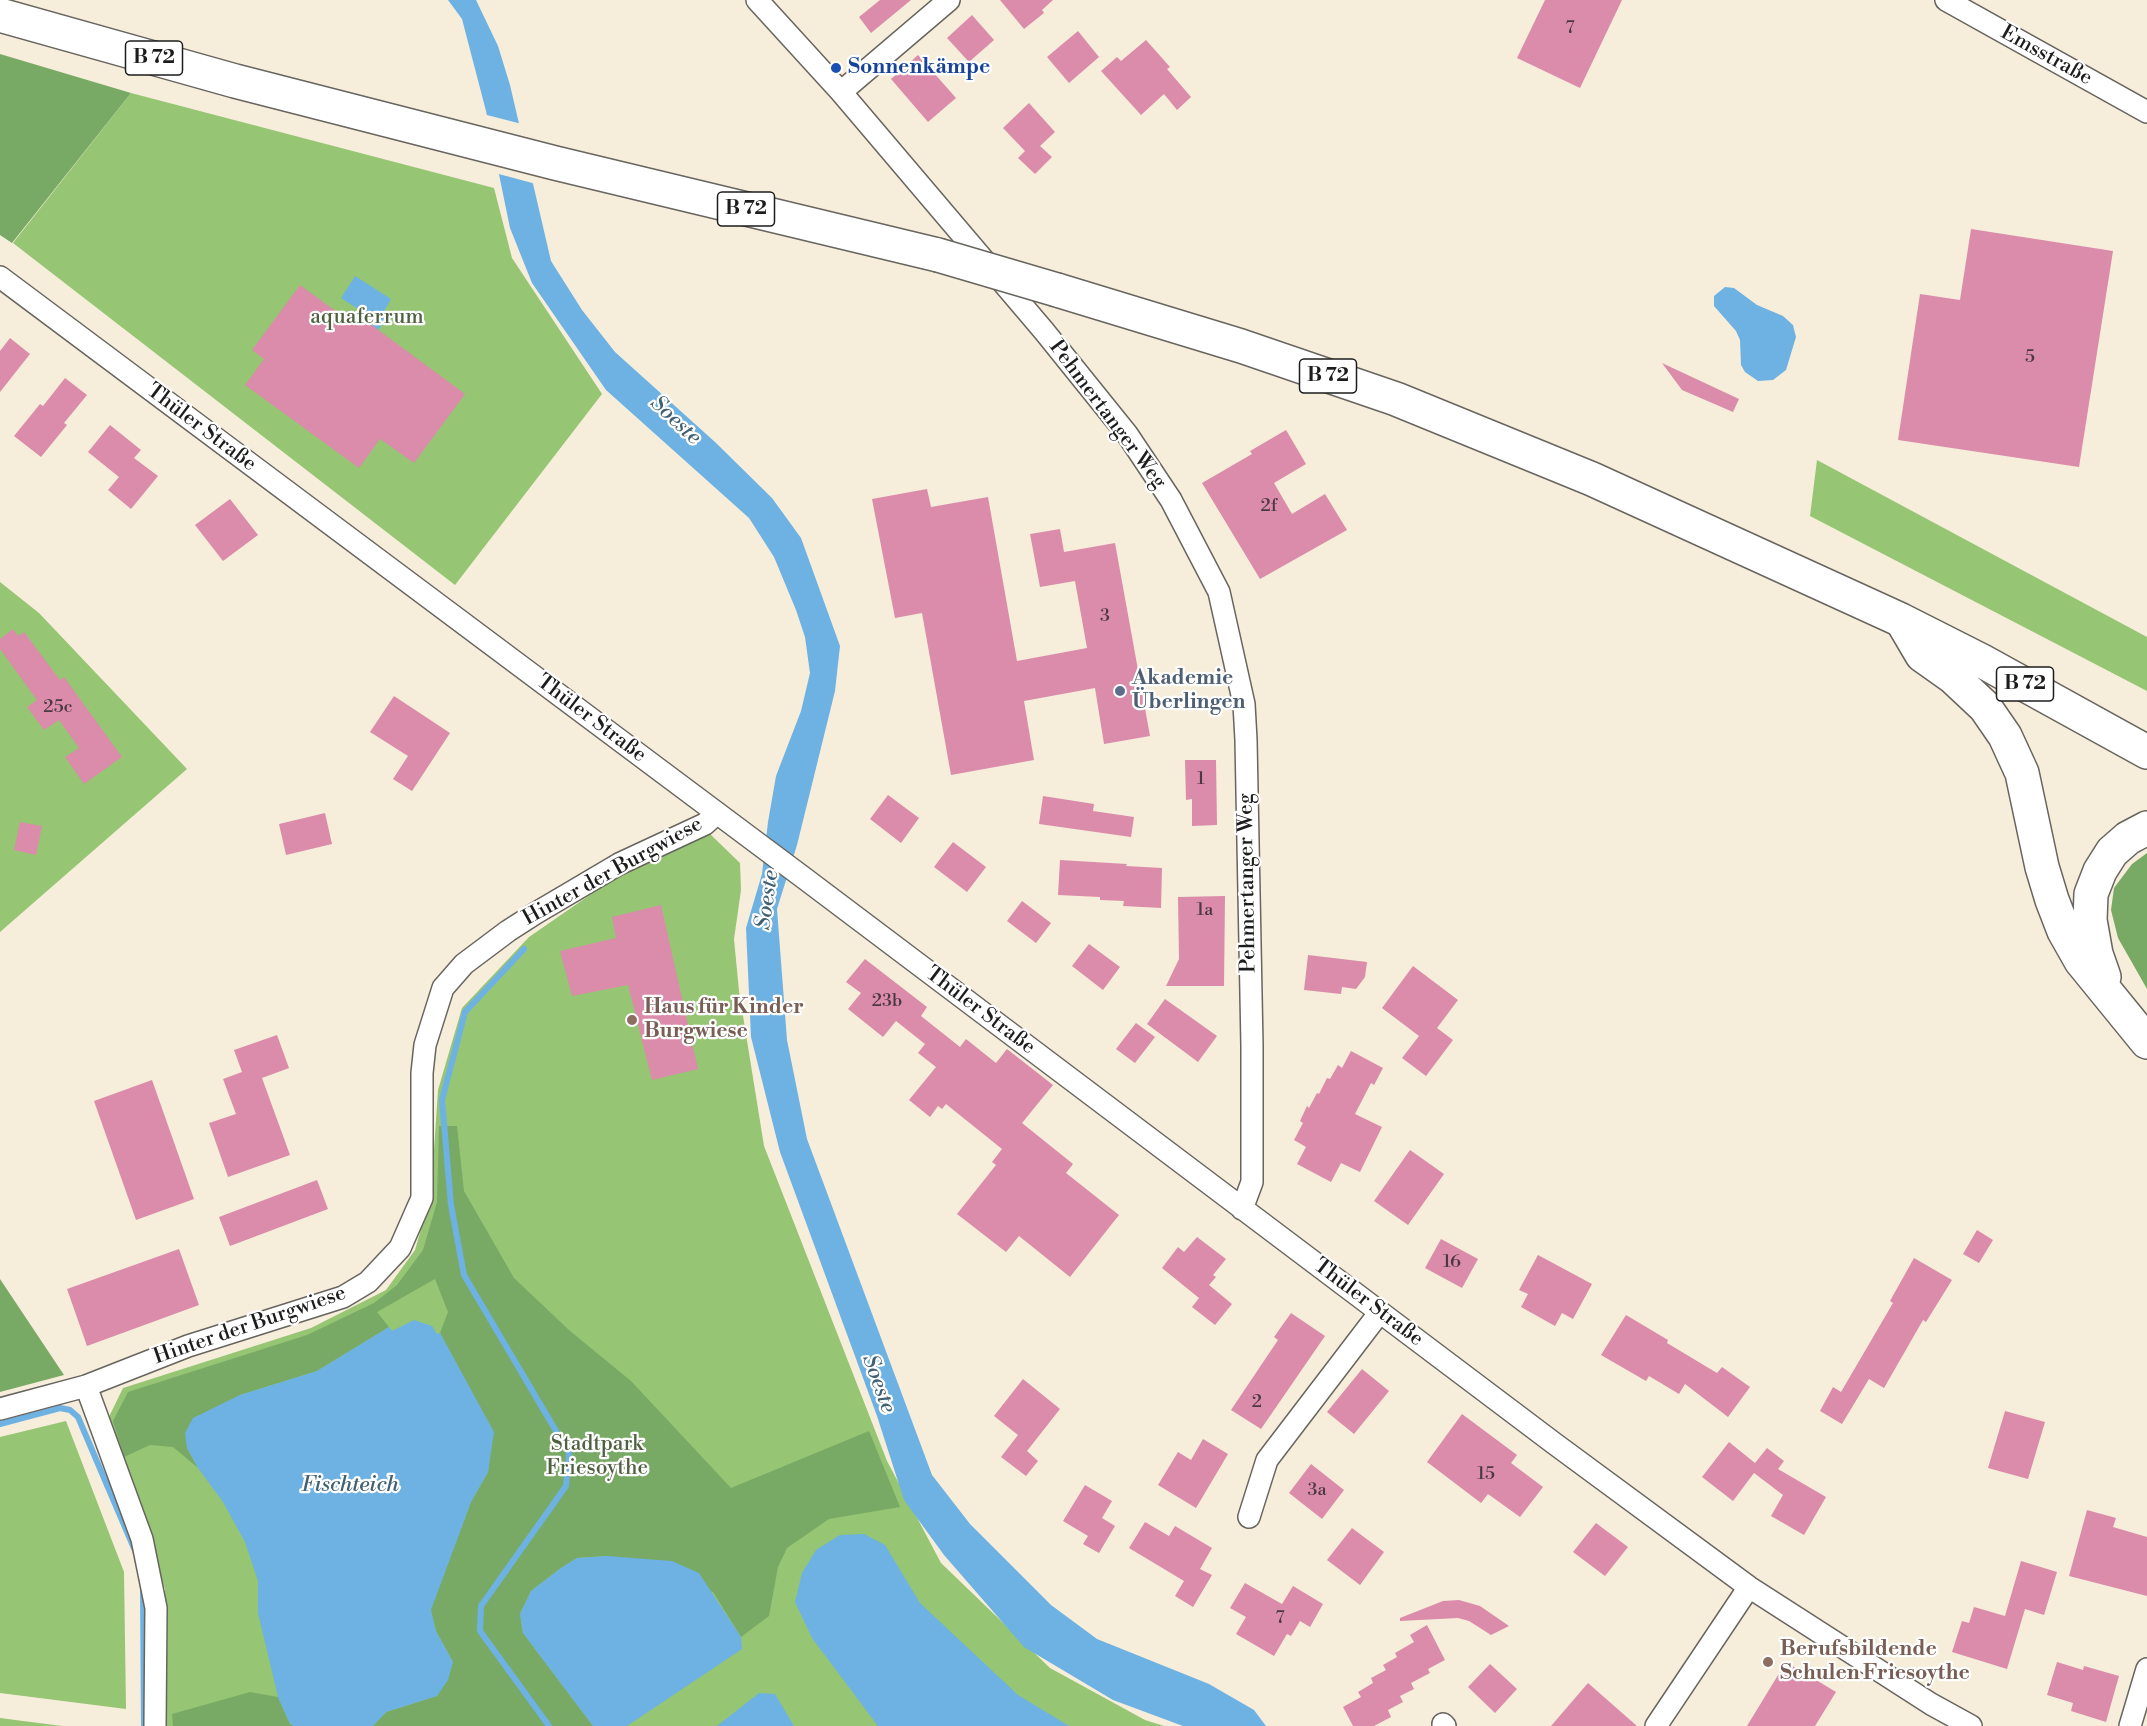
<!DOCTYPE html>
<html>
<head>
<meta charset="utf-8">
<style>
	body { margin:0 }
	canvas { display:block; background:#f6eddb }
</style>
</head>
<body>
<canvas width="2147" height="1726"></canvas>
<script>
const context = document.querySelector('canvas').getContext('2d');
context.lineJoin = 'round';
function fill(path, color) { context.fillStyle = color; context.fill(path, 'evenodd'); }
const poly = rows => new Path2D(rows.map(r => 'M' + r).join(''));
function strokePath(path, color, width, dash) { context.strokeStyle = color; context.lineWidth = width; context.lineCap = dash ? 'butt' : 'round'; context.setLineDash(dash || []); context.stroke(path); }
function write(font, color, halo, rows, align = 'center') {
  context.font = font + ' "Libre Bodoni",serif'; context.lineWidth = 4.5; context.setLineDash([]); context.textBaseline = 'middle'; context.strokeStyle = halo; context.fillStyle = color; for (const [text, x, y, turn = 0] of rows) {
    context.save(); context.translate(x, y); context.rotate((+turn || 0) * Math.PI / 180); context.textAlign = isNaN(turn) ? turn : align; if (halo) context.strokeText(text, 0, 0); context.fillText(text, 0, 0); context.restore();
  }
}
const green = poly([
	[131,93,494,188,512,258,602,394,455,585,13,243],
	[1817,460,2147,637,2147,691,1810,516],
	[0,582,39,613,187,769,0,932],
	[710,834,740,863,741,890,734,939,739,991,764,1146,887,1461,941,1563,1050,1668,1145,1720,1164,1726,165,1726,165,1589,106,1423,123,1388,311,1328,386,1290,415,1250,431,1195,438,1090,462,1008,529,937,626,870],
	[66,1421,124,1572,126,1709,0,1693,0,1437],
	[0,1718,62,1726,0,1726]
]);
const forest = poly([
	[0,54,131,93,12,243,0,235],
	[2147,853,2147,989,2118,938,2111,910,2114,888,2132,864],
	[439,1126,457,1126,464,1191,514,1278,570,1331,631,1381,731,1488,869,1431,900,1507,829,1519,787,1548,778,1567,769,1616,741,1637,713,1592,607,1556,577,1558,561,1568,531,1591,520,1614,523,1633,593,1726,373,1726,386,1712,437,1696,453,1662,436,1631,430,1610,471,1502,488,1472,493,1432,440,1333,448,1312,435,1279,377,1312,389,1327,317,1371,240,1395,187,1448,198,1468,173,1447,150,1445,124,1457,113,1421,128,1392,307,1335,374,1303,397,1285,423,1250,437,1202],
	[0,1279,64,1375,0,1392],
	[250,1692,278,1697,290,1724,294,1726,173,1726,172,1714]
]);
const water = poly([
	[448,0,476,0,498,46,510,85,551,261,582,310,615,352,715,442,772,498,801,538,840,646,835,691,797,845,777,909,787,1040,807,1139,932,1475,970,1524,1051,1605,1097,1639,1209,1684,1254,1710,1266,1726,1183,1726,1113,1700,1024,1647,944,1555,904,1500,877,1416,780,1152,751,1037,746,928,762,874,768,822,776,776,801,711,810,673,805,637,796,610,774,557,749,518,606,390,532,283,510,228,486,111,462,19],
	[355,276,391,299,385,310,390,314,378,330,372,325,375,320,341,298],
	[1725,287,1734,288,1757,305,1783,316,1793,325,1796,337,1786,370,1773,380,1758,381,1745,372,1741,365,1740,340,1736,331,1714,306,1714,296],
	[414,1320,432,1326,437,1334,440,1333,494,1432,488,1472,471,1502,431,1610,436,1631,453,1662,448,1680,437,1696,386,1712,373,1726,294,1726,290,1724,278,1697,258,1613,258,1581,245,1542,223,1502,198,1468,187,1448,185,1433,193,1418,240,1395,317,1371,389,1327,392,1331],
	[864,1534,885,1545,920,1603,1018,1695,1069,1726,878,1726,812,1638,795,1602,802,1573,816,1550,840,1535],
	[607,1556,672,1561,699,1573,741,1637,742,1649,627,1726,593,1726,523,1633,520,1614,531,1591,561,1568,577,1558],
	[759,1693,775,1694,794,1726,717,1726]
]);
const pier = poly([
	[483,114,522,124,536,184,495,173]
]);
const stream = poly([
	[524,949,465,1012,442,1100,451,1205,464,1275,569,1453,566,1486,481,1606,480,1631,549,1726],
	[0,1424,60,1408,70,1410,78,1417,136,1553],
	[143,1590,144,1726]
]);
const building = poly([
	[880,0,911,0,871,33,859,17],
	[1000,0,1053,0,1042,10,1044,13,1024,29],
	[1545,0,1622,0,1580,88,1517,58],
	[972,15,994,40,969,62,947,38],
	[1078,31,1099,57,1069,83,1047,57],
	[1146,40,1170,67,1167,69,1191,97,1177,110,1164,94,1141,115,1101,71,1117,57,1121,61],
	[918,55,956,98,928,122,891,79],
	[1029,103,1055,132,1040,146,1052,157,1035,174,1018,158,1025,151,1003,128],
	[1971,229,2113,251,2079,467,1898,440,1920,294,1960,300],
	[300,285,352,323,358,315,465,394,414,463,380,439,359,468,245,385,264,359,252,350],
	[10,338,30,354,0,392,0,351],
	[1662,363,1739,399,1733,412,1682,390],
	[65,378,87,395,64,423,67,425,41,457,14,436,40,404,43,406],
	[110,425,141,450,134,458,158,476,131,509,108,490,119,477,88,452],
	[1286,430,1306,464,1274,483,1292,514,1325,494,1347,530,1260,579,1202,483,1252,454,1250,451],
	[927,489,931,507,988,497,1017,661,1087,648,1075,581,1040,587,1030,534,1060,529,1064,552,1115,543,1150,736,1104,744,1095,688,1024,701,1034,760,951,775,922,613,895,618,872,499],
	[230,499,258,535,223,561,195,525],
	[13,629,18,636,24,632,60,680,64,677,122,757,84,784,65,757,79,748,59,720,44,730,27,707,37,700,0,649,0,639],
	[394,696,450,733,412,791,393,779,408,756,370,732],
	[1185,760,1216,760,1217,825,1192,826,1192,799,1186,800],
	[888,795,919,818,901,843,870,819],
	[1043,796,1094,804,1093,811,1134,817,1131,837,1039,824],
	[325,813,332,844,286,855,279,824],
	[20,822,42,826,36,855,14,850],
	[953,842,986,867,967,892,934,867],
	[1060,860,1127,864,1126,866,1162,868,1161,908,1123,906,1124,901,1100,900,1100,897,1058,895],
	[1225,896,1224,986,1166,986,1179,959,1178,897],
	[1022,901,1051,923,1036,943,1007,921],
	[661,905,698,1069,652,1080,628,985,572,996,560,951,616,938,612,917],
	[1089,944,1120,967,1103,990,1072,966],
	[1308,955,1367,962,1365,977,1356,989,1342,987,1341,994,1304,990],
	[865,959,927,1007,921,1016,960,1047,966,1039,996,1063,1007,1049,1053,1085,1022,1123,1073,1164,1066,1173,1119,1215,1070,1277,1019,1236,1006,1252,957,1214,996,1165,992,1162,1002,1149,946,1104,942,1109,938,1106,930,1117,909,1100,936,1067,918,1053,925,1044,896,1021,883,1037,848,1009,861,993,846,982],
	[1413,966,1458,1000,1437,1028,1453,1040,1426,1076,1402,1058,1419,1036,1382,1008],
	[1165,999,1217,1036,1198,1062,1147,1024],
	[1136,1023,1155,1037,1135,1063,1116,1049],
	[277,1035,289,1068,262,1078,290,1155,228,1177,209,1123,236,1114,223,1079,242,1072,234,1050],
	[1351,1051,1383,1068,1374,1085,1371,1083,1355,1114,1382,1127,1360,1172,1341,1163,1331,1182,1297,1164,1306,1147,1294,1140,1303,1123,1300,1121,1307,1106,1309,1108,1317,1093,1319,1094,1327,1078,1330,1079,1338,1065,1342,1068],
	[152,1080,194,1199,136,1220,94,1101],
	[1410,1150,1444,1174,1408,1225,1374,1201],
	[317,1180,328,1209,230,1246,219,1217],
	[1977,1230,1993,1240,1979,1263,1963,1254],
	[1197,1237,1226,1259,1213,1275,1216,1277,1209,1285,1232,1304,1215,1325,1192,1307,1199,1298,1162,1268,1178,1247,1184,1252],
	[1441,1239,1478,1259,1462,1288,1425,1268],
	[179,1249,199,1305,87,1346,67,1289],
	[1538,1255,1592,1284,1573,1319,1562,1313,1555,1326,1521,1307,1528,1294,1519,1290],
	[1914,1258,1952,1280,1926,1322,1923,1320,1884,1388,1869,1379,1842,1424,1820,1411,1833,1387,1841,1392,1893,1303,1890,1301],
	[1291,1313,1325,1336,1261,1429,1231,1410,1278,1340,1274,1337],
	[1626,1315,1668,1340,1667,1343,1717,1373,1722,1367,1750,1387,1728,1417,1685,1384,1679,1394,1649,1376,1646,1381,1601,1355],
	[1362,1369,1389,1391,1354,1434,1327,1412],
	[1023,1379,1060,1409,1027,1451,1038,1461,1026,1476,1001,1457,1018,1435,994,1416],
	[2005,1411,2045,1422,2028,1479,1988,1468],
	[1462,1414,1517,1455,1511,1463,1543,1487,1520,1517,1488,1494,1481,1503,1427,1462],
	[1203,1439,1228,1454,1196,1508,1158,1485,1178,1452,1191,1460],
	[1729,1442,1755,1463,1767,1448,1784,1461,1778,1469,1826,1497,1804,1535,1771,1516,1783,1495,1754,1473,1733,1501,1702,1477],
	[1311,1464,1344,1490,1322,1519,1289,1493],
	[1085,1485,1112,1501,1102,1518,1115,1526,1099,1553,1083,1544,1088,1536,1063,1521],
	[2087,1510,2116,1518,2113,1527,2147,1537,2147,1596,2069,1576],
	[1145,1522,1169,1536,1175,1526,1212,1548,1200,1569,1212,1575,1193,1607,1175,1596,1184,1581,1129,1548],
	[1596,1523,1628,1547,1605,1576,1573,1552],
	[1352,1528,1384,1552,1360,1585,1327,1560],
	[2021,1561,2057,1572,2044,1615,2025,1609,2007,1669,1952,1652,1962,1621,1969,1623,1974,1607,2005,1616],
	[1245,1583,1282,1604,1293,1586,1323,1604,1310,1627,1300,1621,1291,1636,1287,1634,1274,1656,1236,1634,1246,1617,1230,1608],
	[1459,1600,1480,1606,1509,1626,1491,1635,1469,1621,1458,1618,1400,1621,1400,1618,1443,1601],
	[1427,1625,1445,1660,1428,1669,1430,1673,1411,1683,1414,1689,1400,1696,1403,1702,1388,1710,1391,1717,1374,1726,1353,1726,1343,1707,1361,1697,1358,1692,1373,1683,1371,1678,1386,1670,1383,1665,1397,1657,1395,1653,1414,1642,1410,1635],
	[1786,1662,1836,1692,1815,1726,1747,1726],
	[2057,1662,2083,1670,2084,1666,2119,1676,2106,1722,2071,1711,2073,1703,2047,1695],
	[1490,1664,1517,1689,1495,1713,1468,1687],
	[1588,1683,1637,1726,1551,1726]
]);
const minor = poly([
	[757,0,841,92,1044,331,1127,434,1171,500,1219,592,1244,704,1246,740,1252,1046,1252,1182,1242,1209],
	[1946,0,2147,112],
	[841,92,949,0],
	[0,277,804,878,1555,1444,1749,1587,1931,1704,1971,1726],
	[86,1386,142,1539,156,1608,155,1726],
	[0,1409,86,1386,188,1346,343,1297,368,1282,400,1248,422,1198,422,1073,425,1045,443,988,464,964,508,931,536,913,619,864,705,824,717,813],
	[1249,1517,1267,1460,1380,1312],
	[1443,1724,1445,1726],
	[1656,1726,1749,1587],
	[2130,1726,2147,1669]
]);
const trunk = poly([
	[0,15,235,81,555,163,938,255],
	[1057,290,1241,346,1396,399,1592,479,1901,620,1982,661,2147,752],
	[1902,621,1922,655,1953,677,1985,707,2005,736,2022,773,2042,867,2052,900,2064,931,2081,961,2147,1042],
	[2104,977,2096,954,2090,920,2091,894,2100,871,2112,852,2128,838,2147,828]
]);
const trunkBridge = poly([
	[938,255,1057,290]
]);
const markers = [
	[836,68,6,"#1a4fb4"],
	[1120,691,6,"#5c6f8a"],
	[632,1020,6,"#8d6e63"],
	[1768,1662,6,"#8d6e63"]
];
const numberNames = [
	["7",1570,29],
	["5",2030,358],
	["2f",1269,507],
	["3",1105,617],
	["25c",58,708],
	["1",1201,780],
	["1a",1205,911],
	["23b",887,1002],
	["16",1452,1263],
	["2",1257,1403],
	["15",1486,1475],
	["3a",1317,1491],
	["7",1280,1619]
];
const shields = [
	[154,58,57],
	[746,209,57],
	[1328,376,57],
	[2025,684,57]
];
const shieldNames = [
	["B 72",154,58],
	["B 72",746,209],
	["B 72",1328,376],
	["B 72",2025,684]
];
const streetNames = [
	["Emsstraße",2046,56,29],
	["Pehmertanger Weg",1107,415,53],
	["Thüler Straße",201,428,37],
	["Thüler Straße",591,719,37],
	["Hinter der Burgwiese",613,872,-29],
	["Pehmertanger Weg",1248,883,-91],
	["Thüler Straße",980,1011,37],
	["Thüler Straße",1368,1303,37],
	["Hinter der Burgwiese",250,1326,-19]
];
const transitNames = [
	["Sonnenkämpe",848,68]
];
const parkNames = [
	["aquaferrum",367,318],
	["Stadtpark",597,1445],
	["Friesoythe",597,1469]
];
const serviceNames = [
	["Akademie",1132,679],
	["Überlingen",1132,703]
];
const educationNames = [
	["Haus für Kinder",644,1008],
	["Burgwiese",644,1032],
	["Berufsbildende",1780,1650],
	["Schulen Friesoythe",1780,1674]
];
const waterNames = [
	["Soeste",675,421,43],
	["Soeste",768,900,-82],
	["Soeste",878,1384,70],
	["Fischteich",350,1486]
];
fill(green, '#96c574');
fill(forest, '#78aa66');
fill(water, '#6db2e3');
fill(pier, '#f6eddb');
strokePath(stream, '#6db2e3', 6);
fill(building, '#db8caa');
strokePath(minor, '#68655f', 24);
strokePath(trunk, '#68655f', 36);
strokePath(minor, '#fff', 21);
strokePath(trunk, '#fff', 33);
strokePath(trunkBridge, '#68655f', 36, []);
strokePath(trunkBridge, '#fff', 33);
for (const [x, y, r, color] of markers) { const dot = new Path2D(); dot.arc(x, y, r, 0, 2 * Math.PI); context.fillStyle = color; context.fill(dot); strokePath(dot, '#fff', 2); }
write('18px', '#4c3840', null, numberNames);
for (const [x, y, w] of shields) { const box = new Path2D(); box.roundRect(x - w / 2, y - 17, w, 34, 4.5); context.fillStyle = '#fff'; context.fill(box); strokePath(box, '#1c1c1c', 1.5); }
write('bold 20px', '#1c1c1c', null, shieldNames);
write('21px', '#1c1c1c', '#fff', streetNames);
write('bold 21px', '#164399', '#fff', transitNames, 'left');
write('21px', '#4d603f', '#fff', parkNames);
write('bold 21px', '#4e5e75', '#fff', serviceNames, 'left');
write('bold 21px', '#785e54', '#fff', educationNames, 'left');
write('italic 22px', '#406076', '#fff', waterNames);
</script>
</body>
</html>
